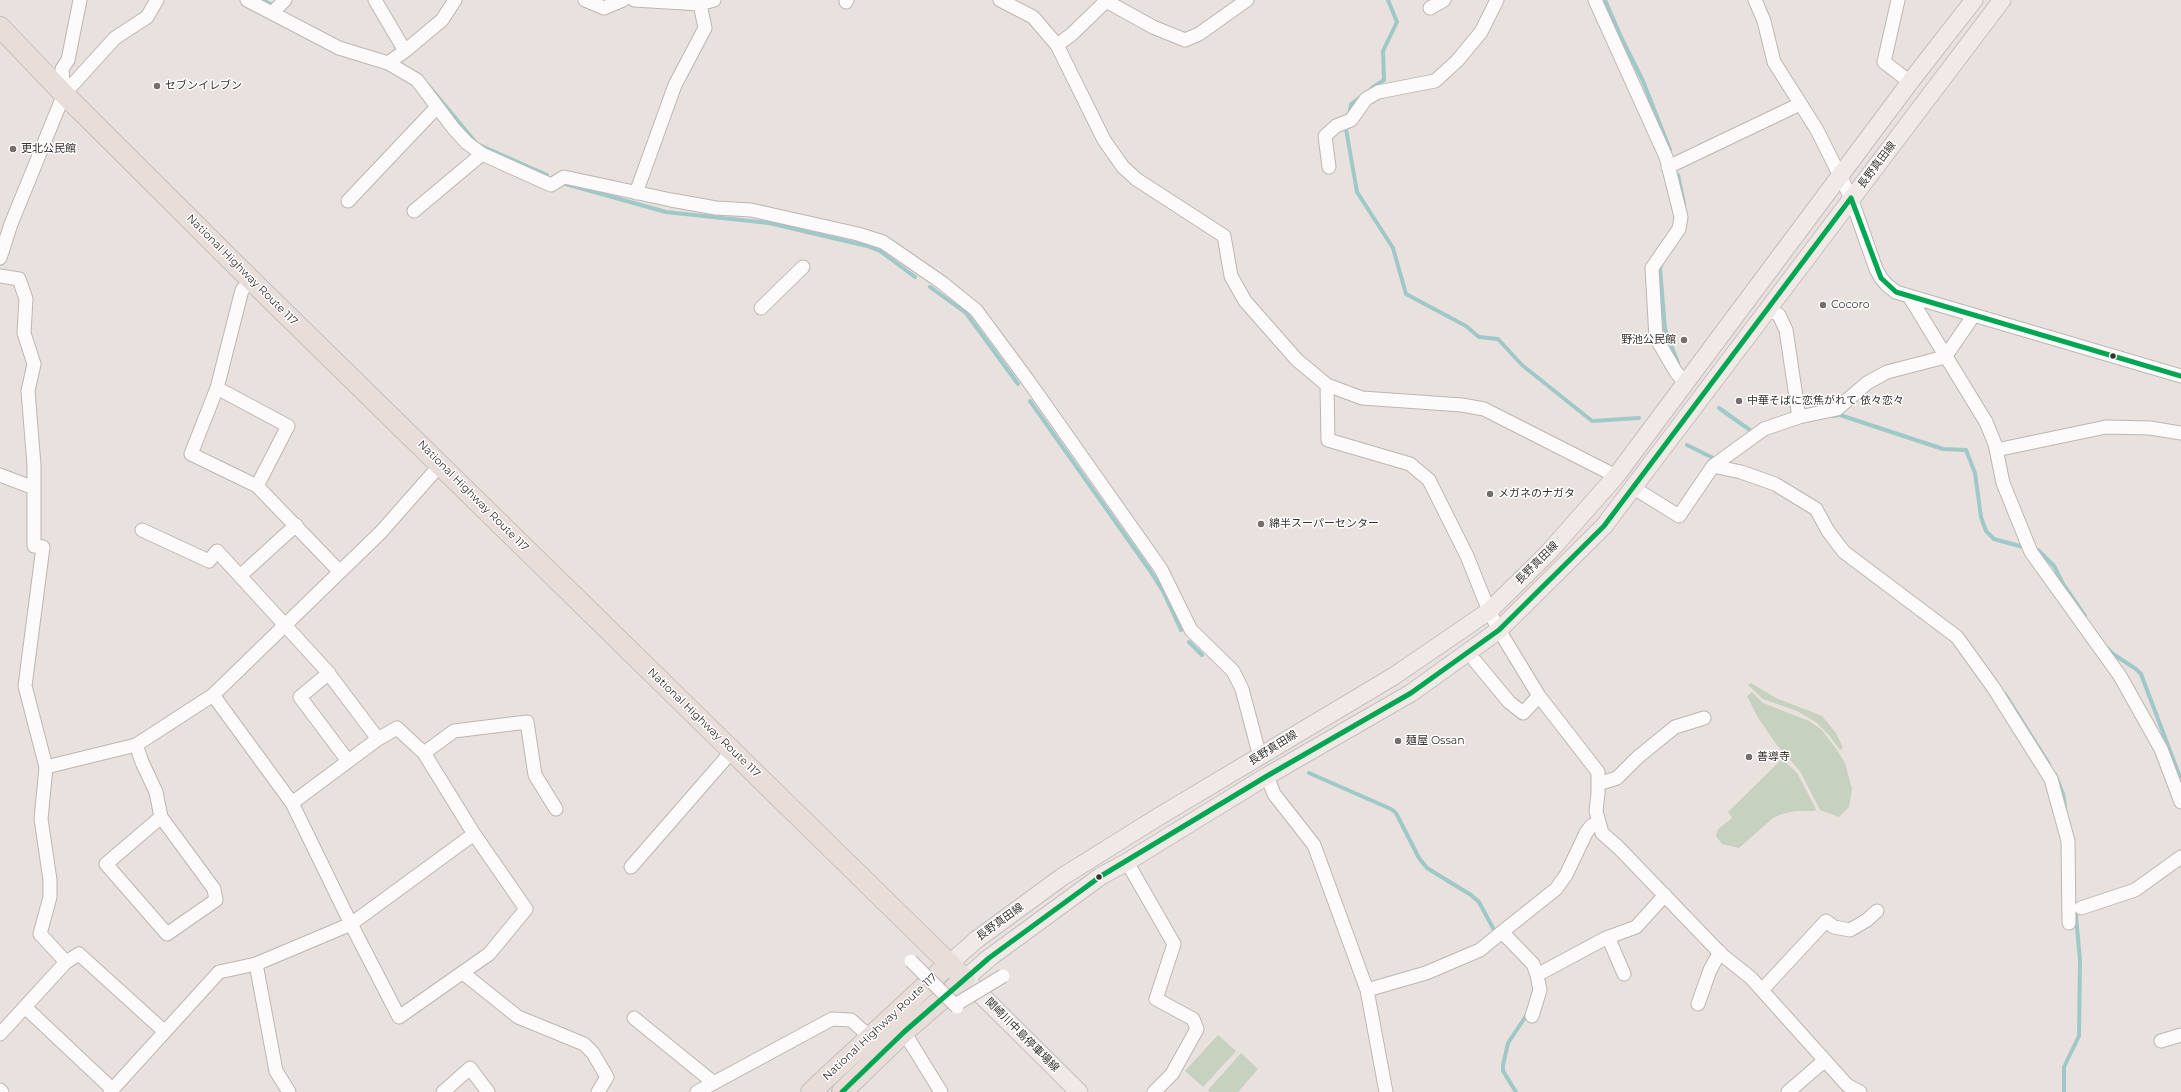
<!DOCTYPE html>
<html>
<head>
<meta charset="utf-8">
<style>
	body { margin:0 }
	canvas { display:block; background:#e9e1dd }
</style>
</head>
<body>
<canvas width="2181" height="1092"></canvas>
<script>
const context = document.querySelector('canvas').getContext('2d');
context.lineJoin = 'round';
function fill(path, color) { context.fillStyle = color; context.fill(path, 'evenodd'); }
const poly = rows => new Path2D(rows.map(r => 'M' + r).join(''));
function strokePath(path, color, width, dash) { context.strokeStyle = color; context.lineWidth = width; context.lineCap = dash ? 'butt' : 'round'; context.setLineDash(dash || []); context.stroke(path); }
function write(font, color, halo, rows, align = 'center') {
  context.font = font + ' Montserrat,"Noto Sans JP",sans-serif'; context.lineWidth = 3; context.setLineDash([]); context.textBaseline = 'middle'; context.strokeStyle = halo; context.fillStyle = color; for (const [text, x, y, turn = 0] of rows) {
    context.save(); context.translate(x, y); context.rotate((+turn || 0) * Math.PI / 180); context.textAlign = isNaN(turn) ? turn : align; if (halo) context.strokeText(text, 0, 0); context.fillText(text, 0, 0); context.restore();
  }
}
const green = poly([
	[1751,683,1776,698,1822,716,1836,733,1843,748,1840,750,1829,735,1816,722,1797,711,1763,699,1748,685],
	[1752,692,1763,703,1809,721,1822,730,1837,750,1845,763,1852,789,1849,807,1839,817,1820,810,1800,771,1776,744,1757,716,1747,696],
	[1782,759,1797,773,1816,809,1815,811,1795,811,1782,814,1773,818,1739,848,1722,844,1716,836,1718,829,1732,818,1728,812],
	[1218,1035,1236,1051,1203,1087,1185,1071],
	[1241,1053,1258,1069,1238,1092,1210,1092,1208,1090]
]);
const stream = poly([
	[263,0,270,4],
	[1605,0,1621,37,1643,81,1670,150],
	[428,85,477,144,547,175],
	[1372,88,1384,80,1383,51,1397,22,1388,0],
	[1349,116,1351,104,1362,96],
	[1347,124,1346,129,1357,192,1393,248,1406,294,1466,326,1479,337,1498,339,1522,365,1592,421,1639,418],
	[1678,175,1684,204],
	[562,183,666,212,769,223,867,246,880,251,915,277],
	[1662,263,1660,268,1665,329,1678,363],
	[930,287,966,313,1018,384],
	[1030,401,1151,572,1163,591,1181,630],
	[1719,408,1754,433],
	[1833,416,1840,415,1943,449,1966,450,1975,473,1981,517,1986,531,1994,539,2023,547],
	[1687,445,1717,460],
	[2038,550,2054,566,2063,584,2085,616],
	[1189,642,1202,655],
	[2107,648,2113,654,2136,669,2141,674,2181,780],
	[2005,694,2049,764],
	[1309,773,1391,809,1396,813,1419,858,1427,868,1471,895,1479,902,1494,930],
	[2055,774,2063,794,2065,807],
	[1516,1092,1503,1071,1503,1065,1508,1043,1528,1013],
	[2064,1092,2064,1067,2079,1036,2080,960,2075,906]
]);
const minor = poly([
	[247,0,339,48,388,63,417,80,454,129,467,143,482,154,551,185,564,177,671,200,716,208,751,210,858,234,883,242,941,282,976,310,1027,379,1161,569,1191,630,1233,671,1242,689,1260,757],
	[375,0,405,51],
	[585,0,604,8,623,0],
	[634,0,700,4,714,0],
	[1000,0,1033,17,1057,45,1104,140,1123,167,1136,179,1224,236,1231,276,1245,301,1297,360,1327,385,1362,398,1462,405,1484,409,1616,476],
	[1595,0,1666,157,1681,217,1679,229,1652,268,1656,338,1676,372,1686,384],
	[1755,0,1764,21,1774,62,1817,130,1851,198,1876,269,1881,278,1887,285,1896,292,1909,296,2181,376],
	[1898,0,1884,62,1910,82],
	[846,2,847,0],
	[1430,8,1444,0],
	[272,13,285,0],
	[1057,45,1072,34,1106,1,1153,27,1185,40,1199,34,1247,0],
	[388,63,405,51,442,20,455,0],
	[64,94,62,69,68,60,80,0],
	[1329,167,1325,136,1336,126,1351,120,1366,99,1378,92,1435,81,1457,61,1481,32,1497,0],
	[1668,167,1800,104],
	[636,193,675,85,705,28,700,4],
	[348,201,437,107],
	[414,211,482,154],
	[0,258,11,224,64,94,115,38,147,17,157,0],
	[0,276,19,279,26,299,24,333,34,364,28,391,34,465,34,546,43,547,25,686,46,767,41,819,50,880,50,897,40,934,66,962],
	[251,280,242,290,217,388,191,454,257,486,340,572],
	[1909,296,1986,422,1995,444,2003,483,2031,552,2120,676,2161,749,2181,802],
	[761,308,803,267],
	[1768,309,1779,315,1786,330,1799,417],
	[1327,385,1328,440,1410,464,1429,480,1467,556,1489,611,1499,630,1539,696,1598,772,1598,793,1596,811,1602,833,1618,847,1721,954,1751,978,1847,1085,1860,1092],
	[217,388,288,426,257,486],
	[1996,450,2106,427,2150,428,2181,433],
	[1713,466,1764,429,1799,417,1837,409,1867,383,1887,372,1945,357,1974,315],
	[0,475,34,488],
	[1634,488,1679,516,1713,466,1741,472,1775,484,1816,509,1828,531,1844,552,1957,637,1993,687,2051,779,2068,841,2069,923],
	[296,525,240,576,326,670,378,739,397,728,424,753,474,834,526,909,489,954,399,1017,351,924,474,834],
	[142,530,209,561,217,551,240,576],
	[1475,661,1509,702,1523,713,1539,696],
	[329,673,300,697,348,761],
	[213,695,292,803,351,924,256,964],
	[136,745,142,762,156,792,161,817,214,889,216,900,167,934,106,864,161,817],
	[424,753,454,731,527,722,535,775,556,809],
	[46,767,136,745,213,695,381,532,441,464],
	[1267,776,1274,794,1314,845,1367,990,1386,1092],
	[1598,784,1617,778,1638,757,1675,727,1704,718],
	[292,803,378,739],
	[1127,862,1174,944,1156,999,1193,1019,1197,1029,1172,1074,1154,1092],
	[631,867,732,751],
	[2081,908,2135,890,2181,857],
	[1502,932,1556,889,1566,875,1586,833,1591,826,1598,822],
	[1608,937,1624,974],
	[463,973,518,1017,584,1044,593,1053,607,1077,598,1092],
	[1537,975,1606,938,1636,927,1665,895],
	[1367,990,1426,973,1480,950,1502,932,1533,964,1537,975,1540,990,1532,1016],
	[1762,990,1826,921,1834,927,1850,930,1867,920,1877,911],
	[1698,1004,1710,970,1720,952],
	[25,1007,112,1089],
	[634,1018,714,1083],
	[904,1032,941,1092],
	[0,1034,66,962,79,954,165,1032],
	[2161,1041,2181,1035],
	[0,1090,2,1092],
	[110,1092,219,972,256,964,276,1071,289,1092],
	[443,1092,470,1068,488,1092],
	[697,1092,832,1019,851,1020,869,1036],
	[1788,1092,1824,1061]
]);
const major = poly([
	[950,963,976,940,1062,877,1158,817,1394,676,1489,611,1548,553,1616,476,1910,82,1974,0],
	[1079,1092,965,979,989,958,1101,876,1127,862,1267,776,1411,693,1499,630,1604,526,2002,0]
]);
const highway = poly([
	[0,27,64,94,251,280,965,979,904,1032,842,1092],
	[811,1092,950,963]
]);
const minorBridge = poly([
	[911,961,957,1007],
	[955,1005,1003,976]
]);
const bus1 = poly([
	[1851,198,1881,278,1896,292,2181,376],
	[842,1092,904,1032,989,958,1101,876,1267,776,1411,693,1499,630,1604,526,1851,198]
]);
const markers = [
	[157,86,4,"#756f6b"],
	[13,149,4,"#756f6b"],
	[1823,305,4,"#756f6b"],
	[1684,340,4,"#756f6b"],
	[2113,356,3.5,"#37312e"],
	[1739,401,4,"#756f6b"],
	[1490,494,4,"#756f6b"],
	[1261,524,4,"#756f6b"],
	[1398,741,4,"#756f6b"],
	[1749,757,4,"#756f6b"],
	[1099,877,3.5,"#37312e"]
];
const poiNames = [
	["セブンイレブン",165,86],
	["更北公民館",21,149],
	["Cocoro",1831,305],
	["野池公民館",1676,340,"right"],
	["中華そばに恋焦がれて 依々恋々",1747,401],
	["メガネのナガタ",1498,494],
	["綿半スーパーセンター",1269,524],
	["麺屋 Ossan",1406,741],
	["善導寺",1757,757]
];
const streetNames = [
	["長野真田線",1877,165,-53],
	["National Highway Route 117",242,270,45],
	["National Highway Route 117",473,496,45],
	["長野真田線",1537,563,-45],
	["National Highway Route 117",704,723,44],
	["長野真田線",1273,748,-32],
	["長野真田線",1000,922,-36],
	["National Highway Route 117",880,1027,-43],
	["関崎川中島停車場線",1022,1035,45]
];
fill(green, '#c6d1bf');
strokePath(stream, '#9fc9c9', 4);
strokePath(minor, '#bcb6b3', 15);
strokePath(major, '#c4c0be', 19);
strokePath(highway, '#c4c0be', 22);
strokePath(minor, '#fcfafa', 13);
strokePath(major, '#f0e9e6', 17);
strokePath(highway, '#e8ddd9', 20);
strokePath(minorBridge, '#bcb6b3', 15, []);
strokePath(minorBridge, '#fcfafa', 13);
strokePath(bus1, '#00a651', 5);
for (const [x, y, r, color] of markers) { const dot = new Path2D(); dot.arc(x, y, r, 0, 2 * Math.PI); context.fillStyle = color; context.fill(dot); strokePath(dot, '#fff', 1.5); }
write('11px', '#37312e', '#fff', poiNames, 'left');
write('11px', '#37312e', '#fff', streetNames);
</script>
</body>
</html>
